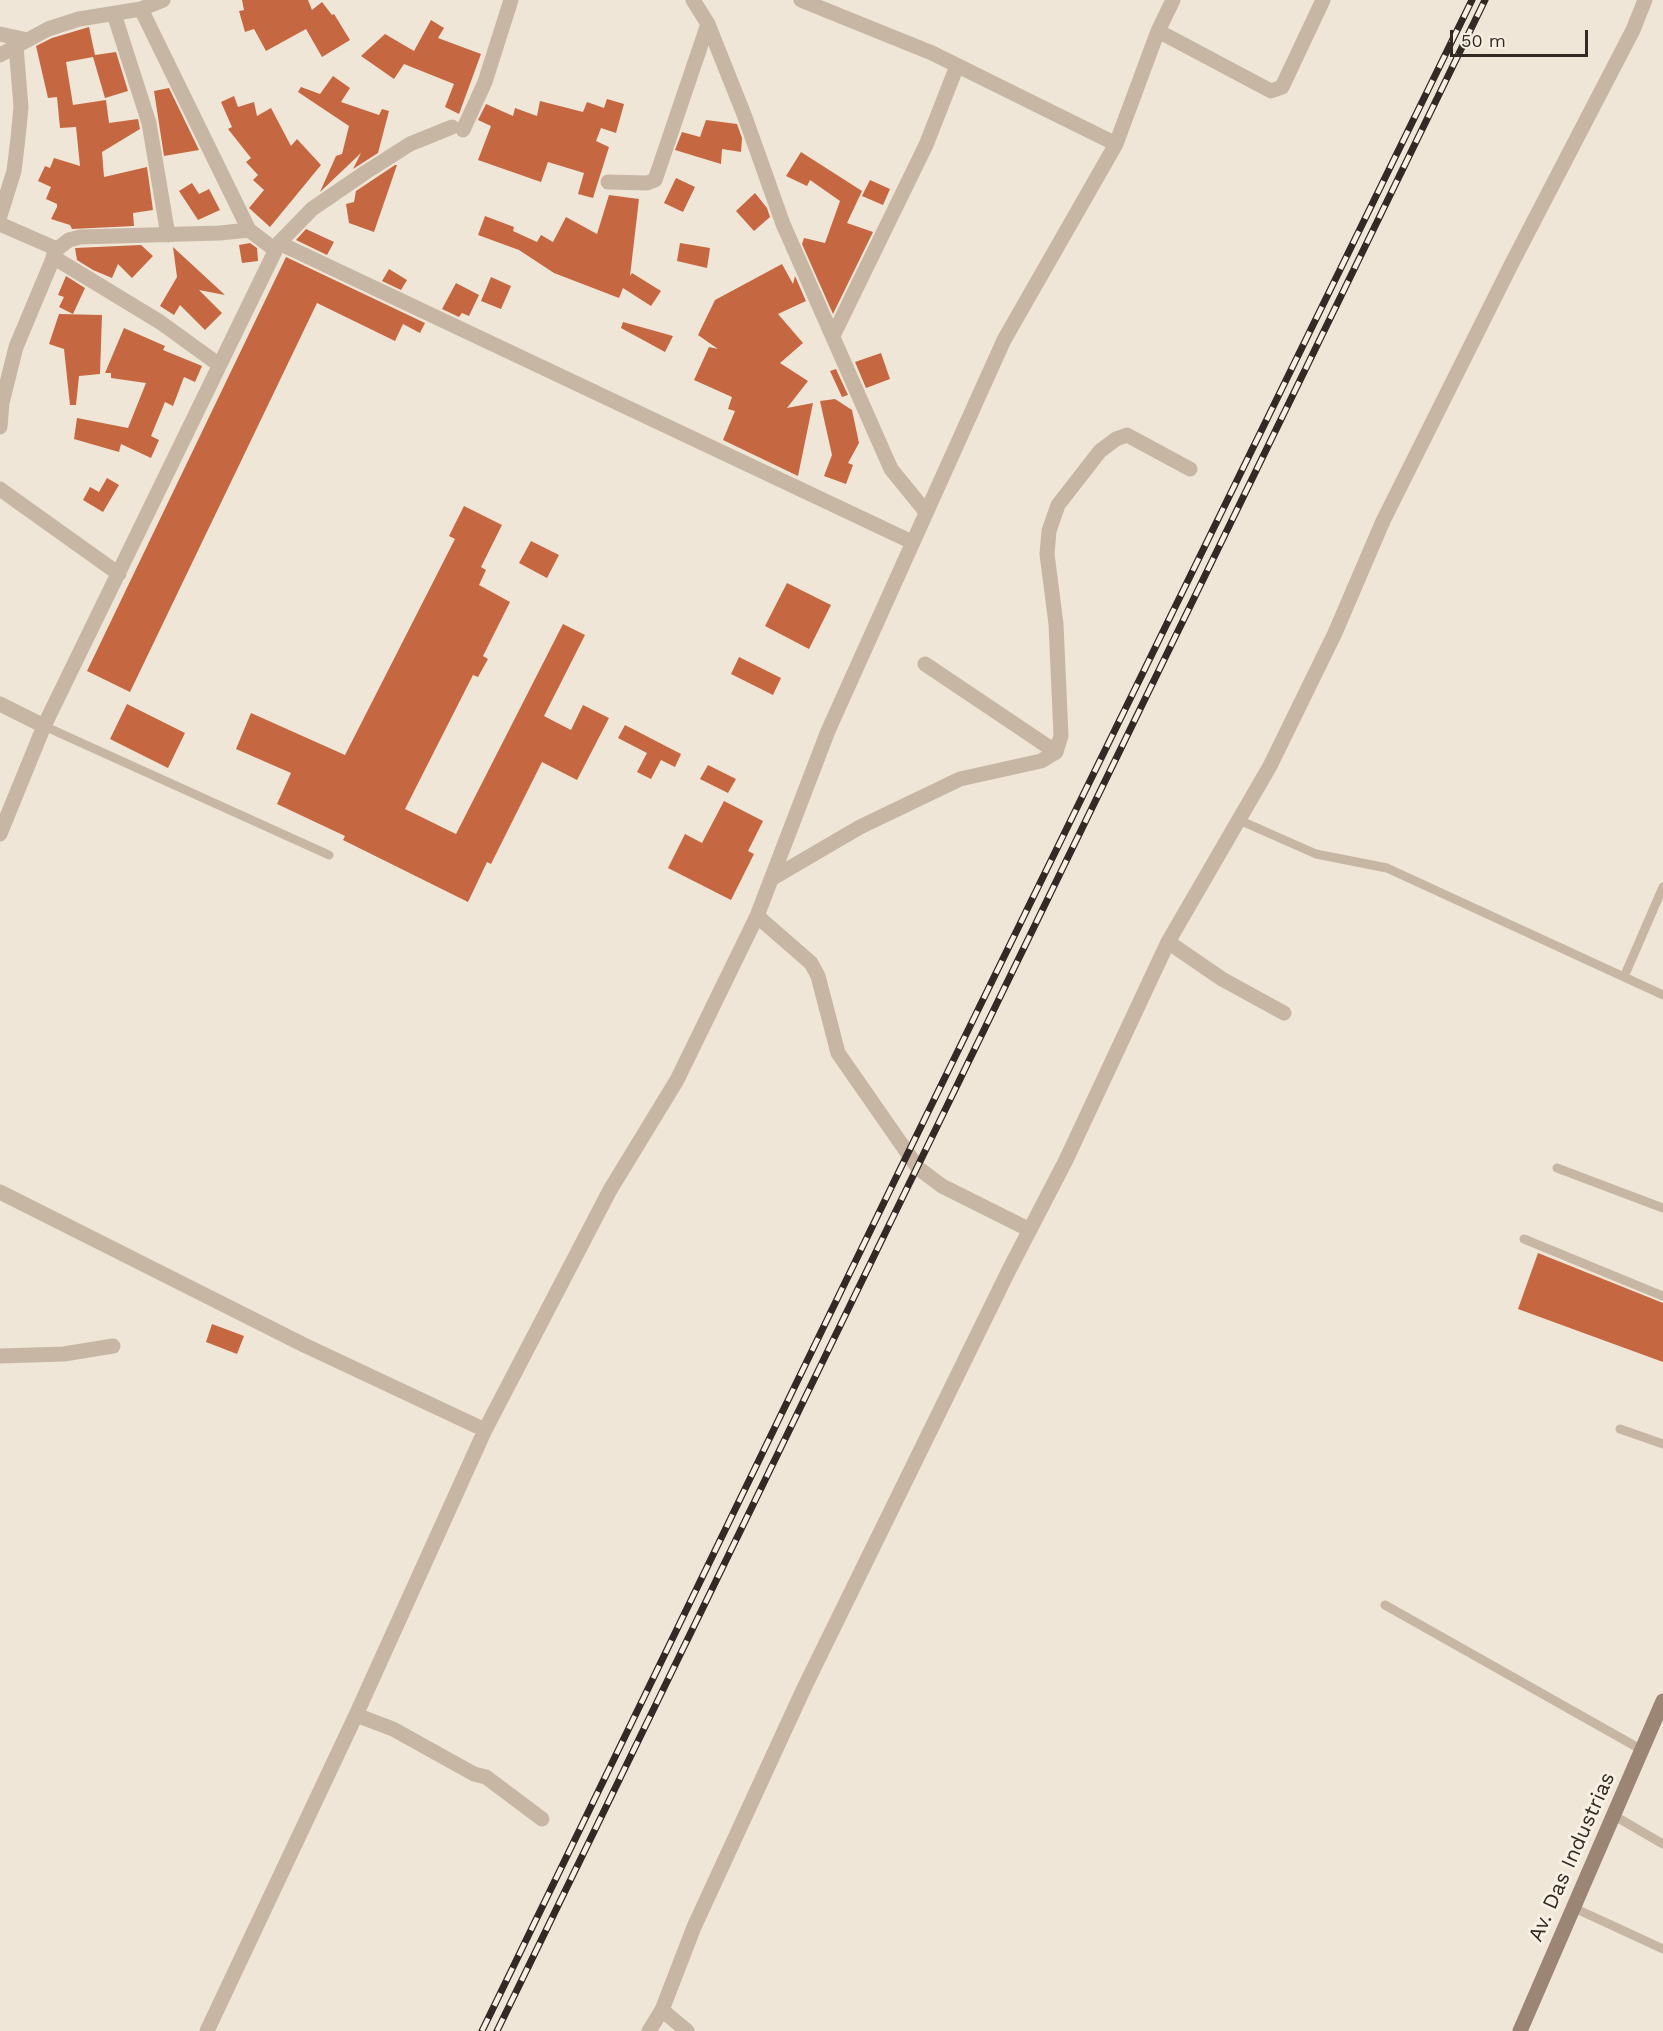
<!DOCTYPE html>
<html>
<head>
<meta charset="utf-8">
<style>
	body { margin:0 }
	#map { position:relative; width:1663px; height:2031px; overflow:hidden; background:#f0e6d7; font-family:"Work Sans",sans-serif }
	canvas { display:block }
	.scale { position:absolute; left:1450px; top:30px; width:138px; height:27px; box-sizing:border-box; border:3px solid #332a25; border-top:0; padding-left:8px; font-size:18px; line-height:21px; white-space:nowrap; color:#332a25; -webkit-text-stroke:4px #f8f0e3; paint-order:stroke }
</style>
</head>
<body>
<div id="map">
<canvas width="1663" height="2031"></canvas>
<div class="scale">50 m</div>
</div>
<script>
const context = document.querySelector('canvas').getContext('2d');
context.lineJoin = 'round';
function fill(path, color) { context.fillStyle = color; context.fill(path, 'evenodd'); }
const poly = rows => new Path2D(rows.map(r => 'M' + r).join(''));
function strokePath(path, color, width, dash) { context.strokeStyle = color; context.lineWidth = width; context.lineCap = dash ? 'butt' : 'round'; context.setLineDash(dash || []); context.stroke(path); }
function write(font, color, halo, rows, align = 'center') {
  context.font = font + ' "Work Sans",sans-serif'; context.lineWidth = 6; context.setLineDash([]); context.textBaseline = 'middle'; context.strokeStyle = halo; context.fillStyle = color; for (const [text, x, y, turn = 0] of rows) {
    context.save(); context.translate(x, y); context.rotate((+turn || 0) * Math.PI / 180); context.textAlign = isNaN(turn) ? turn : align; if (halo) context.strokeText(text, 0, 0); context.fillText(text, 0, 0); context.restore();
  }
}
const building = poly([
	[242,0,308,0,312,10,322,2,332,15,334,14,350,40,322,57,306,29,266,51,254,29,245,32,239,11,244,10],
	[431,20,444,28,438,38,481,54,459,114,445,107,454,84,404,64,394,79,361,56,385,34,414,51],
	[89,27,95,55,116,52,128,91,105,98,93,57,66,62,73,105,106,100,109,123,138,119,140,129,102,152,104,177,147,167,153,210,133,213,134,226,72,229,70,225,51,219,57,207,57,204,46,199,51,187,38,181,45,166,50,168,54,158,80,166,76,127,60,128,57,97,48,98,36,46,52,38],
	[333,76,350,88,341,102,379,115,382,109,389,111,378,153,353,169,361,153,320,192,336,156,342,154,349,126,298,92,301,87,320,94],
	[169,88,199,150,164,156,154,91],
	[234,96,238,107,254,102,257,116,271,108,291,146,297,139,321,165,270,227,249,208,264,190,253,180,258,175,246,162,251,158,228,129,232,127,221,102],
	[607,99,624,104,616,133,601,128,596,141,609,147,593,198,578,194,584,173,548,162,541,182,478,160,491,126,478,120,486,104,513,116,515,108,537,116,540,101,583,112,587,102,604,108],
	[706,120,737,124,742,138,741,152,722,149,721,164,675,150,682,132,700,137],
	[801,152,862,191,847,223,873,232,833,314,802,244,804,238,825,243,840,201,810,180,807,186,786,176],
	[395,165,397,165,374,232,349,223,346,204,354,202,356,191],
	[676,178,695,187,683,212,664,203],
	[870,180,890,189,883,205,862,196],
	[192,183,199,194,209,189,220,210,198,220,179,191],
	[755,193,767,208,770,217,754,231,736,211],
	[609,195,639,199,630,276,632,273,661,291,651,306,623,288,619,298,554,273,519,250,478,235,485,216,514,227,513,231,537,242,541,235,553,242,566,217,597,234],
	[306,229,334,242,327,255,296,240],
	[250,243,257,248,258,261,242,263,239,245],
	[680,243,710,248,707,268,677,261],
	[141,245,153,256,132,278,118,264,112,278,93,270,77,260,75,248],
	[173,247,225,295,199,290,222,313,205,330,180,305,174,315,160,306,177,277],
	[286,257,425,323,420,333,403,324,395,341,317,303,130,692,87,671],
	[782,264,793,284,795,276,806,301,778,314,803,343,780,363,808,381,787,408,813,403,798,476,723,440,735,411,728,409,732,397,694,380,709,347,718,349,698,335,715,300],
	[389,269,407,280,401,290,382,281],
	[66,276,85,288,73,314,59,307,64,297,58,295],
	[491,277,511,286,501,309,481,301],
	[456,283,479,295,469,316,462,313,459,317,442,309],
	[59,314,102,315,100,374,79,376,76,405,70,405,64,349,49,344],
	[623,322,673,336,665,352,621,328],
	[124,328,165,346,163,350,202,366,195,382,184,377,173,406,165,402,151,436,159,440,151,458,121,444,119,452,74,439,77,418,128,428,146,383,111,378,111,373,105,373],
	[881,353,890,379,866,388,855,362],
	[836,369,848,395,842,397,830,371],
	[835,399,852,410,859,443,848,463,853,465,846,484,824,476,832,455,820,401],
	[107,478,119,485,103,512,83,500,90,487,99,492],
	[464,506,502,525,481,567,486,570,479,585,510,602,483,656,488,659,478,677,473,675,405,809,456,834,563,624,585,635,544,716,571,730,583,705,609,718,577,780,542,762,491,864,487,862,468,902,343,840,345,836,277,804,291,773,236,749,251,713,345,755,455,539,449,536],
	[531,541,559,555,547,578,519,563],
	[787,583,831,605,809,649,765,626],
	[739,657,781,678,773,695,731,674],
	[127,704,185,733,168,768,110,739],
	[625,725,681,754,675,767,661,760,651,779,637,772,647,753,618,738],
	[708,765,736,779,728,793,700,779],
	[724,801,763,821,748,851,754,854,731,900,668,868,685,834,702,843],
	[1538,1253,1663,1303,1663,1362,1518,1309],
	[212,1324,244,1336,237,1354,206,1342]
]);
const lane = poly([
	[44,726,329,855],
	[1239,820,1316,854,1387,868,1663,995],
	[1624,977,1663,887],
	[1557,1168,1663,1208],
	[1524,1239,1663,1296],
	[1620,1429,1663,1444],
	[1385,1605,1642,1750],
	[1613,1815,1663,1844],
	[1572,1907,1663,1949]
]);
const street = poly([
	[693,0,708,24,745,117,783,224,891,469,926,512],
	[801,0,932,53,1116,144],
	[141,9,249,230,274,249],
	[114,14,149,123,168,235],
	[1158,31,1271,91,1282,87,1323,0],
	[0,34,28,40],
	[0,55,48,29,79,19,141,9,163,0],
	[463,130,485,82,511,0],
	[608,182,647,183,655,180,708,24],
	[0,216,14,171,18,138,21,107,16,46],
	[0,224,57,249],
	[279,243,312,209,366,172,410,144,452,127],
	[53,257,160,322,218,364],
	[833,336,926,145,957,66],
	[0,427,2,403,16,347,57,249,69,240,80,237,220,233,249,230],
	[0,489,119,574],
	[925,664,1056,752],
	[0,704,44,726],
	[0,834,44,726,279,243,912,542],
	[771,879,860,827,960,779,1041,761,1056,752,1061,736,1056,624,1047,554,1049,531,1058,505,1100,451,1116,439,1127,435,1190,469],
	[757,916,811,963,818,976,838,1053,918,1168,942,1186,1030,1230],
	[1168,942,1222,979,1284,1013],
	[0,1192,304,1345,485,1430],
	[0,1356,64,1354,113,1346],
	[356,1715,393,1729,474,1774,486,1777,542,1819],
	[662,2010,687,2031],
	[207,2031,356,1715,485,1430,610,1190,677,1080,757,916,828,731,1004,340,1116,144,1158,31,1173,0],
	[649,2031,662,2010,694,1927,805,1686,1009,1270,1066,1160,1168,942,1270,766,1335,633,1383,521,1512,263,1633,30,1645,0]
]);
const secondary = poly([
	[1520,2031,1663,1701]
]);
const rail = poly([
	[482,2031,907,1155,1472,0],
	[497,2031,1485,0]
]);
const streetNames = [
	["Av. Das Industrias",1572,1857,-66]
];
fill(building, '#c56740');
strokePath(lane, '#c8b6a4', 9);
strokePath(street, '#c8b6a4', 15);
strokePath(secondary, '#9b8575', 15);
strokePath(rail, '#332a25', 7);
strokePath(rail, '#f8f0e3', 4.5, [14]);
write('21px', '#332a25', '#f8f0e3', streetNames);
</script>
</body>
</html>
